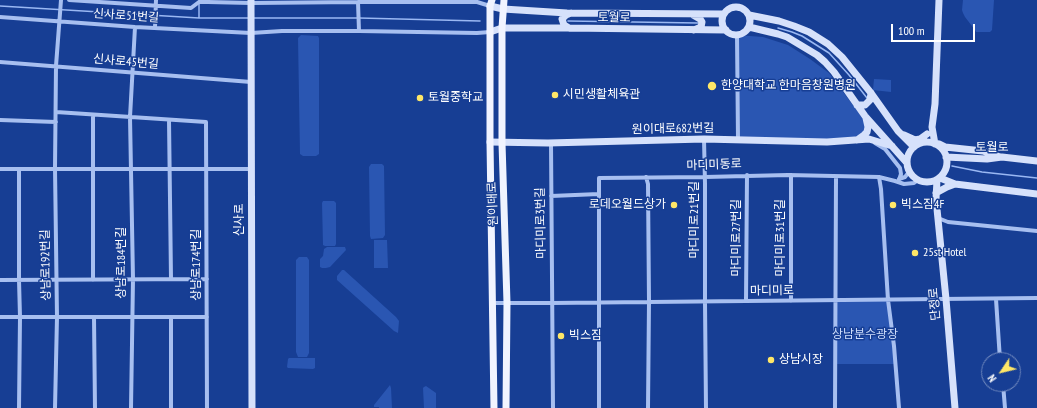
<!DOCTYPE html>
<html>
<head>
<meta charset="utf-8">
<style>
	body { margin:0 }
	#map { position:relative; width:1037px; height:408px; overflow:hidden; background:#173e94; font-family:"PT Sans Narrow",sans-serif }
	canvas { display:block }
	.north { position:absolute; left:981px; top:352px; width:40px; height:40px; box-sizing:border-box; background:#173e94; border:1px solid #748bbf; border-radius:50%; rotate:235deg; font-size:11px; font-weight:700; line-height:16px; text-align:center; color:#fff }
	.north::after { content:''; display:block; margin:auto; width:14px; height:18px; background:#ffe767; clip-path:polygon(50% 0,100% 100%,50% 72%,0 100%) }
	.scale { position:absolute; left:891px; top:24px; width:84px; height:18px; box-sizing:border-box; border:2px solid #fff; border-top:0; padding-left:5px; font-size:12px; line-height:14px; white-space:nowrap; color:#fff; -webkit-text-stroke:3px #173e94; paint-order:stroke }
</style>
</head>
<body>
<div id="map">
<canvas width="1037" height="408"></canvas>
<div class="north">N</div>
<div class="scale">100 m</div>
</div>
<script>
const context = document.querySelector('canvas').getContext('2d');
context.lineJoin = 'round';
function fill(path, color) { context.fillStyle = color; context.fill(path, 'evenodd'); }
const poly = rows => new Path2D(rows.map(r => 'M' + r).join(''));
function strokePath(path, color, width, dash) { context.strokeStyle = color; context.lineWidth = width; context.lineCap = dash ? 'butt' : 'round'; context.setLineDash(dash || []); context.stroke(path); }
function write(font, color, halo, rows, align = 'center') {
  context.font = font + ' "PT Sans Narrow","Noto Sans KR",sans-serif'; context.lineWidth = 3; context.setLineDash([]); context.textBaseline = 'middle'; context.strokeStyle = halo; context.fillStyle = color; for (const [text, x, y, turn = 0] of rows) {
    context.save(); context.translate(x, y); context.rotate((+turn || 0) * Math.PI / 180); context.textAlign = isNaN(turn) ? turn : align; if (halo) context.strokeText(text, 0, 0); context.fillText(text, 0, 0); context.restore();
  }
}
const green = poly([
	[963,0,994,0,992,30,990,32,976,32,975,30,965,17,963,13,962,10],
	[301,35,318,36,319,38,319,154,316,156,303,156,300,154,298,38],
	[737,35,763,37,788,45,810,59,829,73,864,120,866,128,858,139,738,140],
	[874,79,891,80,891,92,873,90],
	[371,164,382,164,384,166,385,235,383,238,371,239,370,236,369,167],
	[323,201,334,201,336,203,336,244,335,246,325,246,323,245,322,203],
	[374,240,387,240,388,268,374,268],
	[327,247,345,247,346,250,330,267,326,268,322,268,320,267,320,259,323,256,324,249],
	[299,257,307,257,309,260,309,353,307,357,298,357,296,352,296,260],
	[342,270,344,270,396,317,399,321,398,333,394,331,337,280,337,276],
	[836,300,888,300,896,364,835,364],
	[289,358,315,358,315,368,313,369,288,368,287,367,288,359],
	[390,385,391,388,392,408,379,408,379,407,374,407,374,405],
	[426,386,436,393,436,408,424,408,423,388,424,387]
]);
const stream = poly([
	[199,0,199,18],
	[0,6,199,18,248,18],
	[254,18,359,18,480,21],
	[568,21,698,23],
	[778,28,792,32,802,36,829,53,849,75,867,98],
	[952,166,982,172,1037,178]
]);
const street = poly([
	[69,0,191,8,199,2,208,2,251,3,358,2,477,2,490,6],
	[358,2,359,31],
	[0,17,135,27,251,33,282,31,359,31,477,33,490,32],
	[155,28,156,0],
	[737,35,738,140],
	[0,62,251,82],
	[56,112,206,122,207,408],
	[0,120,56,122],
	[169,120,171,279],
	[704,139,705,184,705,302,706,408],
	[551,143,553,408],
	[875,143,885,149,900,168,901,174,899,180],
	[0,169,251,169],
	[791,175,791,301],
	[646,177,648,184,649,302,648,408],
	[879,177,881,189,888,300,894,346,899,408],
	[899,179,905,177,909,172],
	[551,196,599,194],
	[938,218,948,222,1037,231],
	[0,280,207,279],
	[93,280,93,115],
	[996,299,1000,360],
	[746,301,747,175],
	[492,303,552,303,1037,298],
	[0,317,207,317],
	[94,317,95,408],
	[1003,384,1005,408],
	[19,408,20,317,19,280,19,169],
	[55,408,57,317,55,168,56,66,61,0],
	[131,408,133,279,130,117,135,27],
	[171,408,171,317],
	[599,408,599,178,705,177,788,175,879,177,895,181,904,184,914,183,918,180],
	[835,408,836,177]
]);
const secondary = poly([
	[251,0,252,408],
	[490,6,503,9,567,13,723,14],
	'722 21a14 14 0 1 1 28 0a14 14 0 1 1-28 0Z',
	[693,15,700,19,702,22,701,27,694,30],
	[749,15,779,21,794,26,809,32,828,44,842,57,871,93,898,131,914,147],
	[749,27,778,34,787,37,817,55,825,62,834,72,865,116,907,163],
	[569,28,564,25,562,19,566,15,571,13],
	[490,32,502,28,569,28,726,30],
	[857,105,865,105,870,100,871,93],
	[904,135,915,140,920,139,927,134],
	[857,140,864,135,867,132,868,127,866,118],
	[490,142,548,143,704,139,827,142,869,139,892,146],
	'907 162a20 20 0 1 1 40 0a20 20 0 1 1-40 0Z',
	[935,144,932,127,935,104,939,0],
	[939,144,945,147,983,151,1000,157],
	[946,157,987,159,1002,157,1037,161],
	[940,178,955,184,1037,194],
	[937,180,936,199,946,299,955,408],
	[936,193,947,187,955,184]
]);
const primary = poly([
	[492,0,490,6,490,142,494,408],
	[504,0,502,28,502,143,507,303,506,408]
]);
const markers = [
	[712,86,5,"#ffe767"],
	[555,95,4,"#ffe767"],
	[420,98,4,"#ffe767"],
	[674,205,4,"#ffe767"],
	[893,205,4,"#ffe767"],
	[915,253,4,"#ffe767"],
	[561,336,4,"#ffe767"],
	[771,360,4,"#ffe767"]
];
const streetNames = [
	["신사로51번길",126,16,4],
	["토월로",614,18,1],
	["신사로45번길",126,62,5],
	["원이대로682번길",673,129,-1],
	["토월로",992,148],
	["마디미동로",714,165,-2],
	["원이대로",493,204,-92],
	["신사로",240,220,-90],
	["마디미로21번길",695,220,-90],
	["마디미로3번길",541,223,-91],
	["마디미로27번길",737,238,-90],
	["마디미로31번길",781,238,-90],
	["상남로184번길",122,263,-90],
	["상남로192번길",46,265,-91],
	["상남로174번길",197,265,-90],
	["마디미로",772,291,-1],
	["단정로",935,304,-95]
];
const poiNames = [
	["한양대학교 한마음창원병원",721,86],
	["시민생활체육관",563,95],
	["토월중학교",428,98],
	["로데오월드상가",666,205,"right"],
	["빅스짐4F",901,205],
	["25st Hotel",923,253],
	["빅스짐",569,336],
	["상남시장",779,360]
];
const parkNames = [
	["상남분수광장",865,335]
];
fill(green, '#2a56b2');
strokePath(stream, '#9ab8f3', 1.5);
strokePath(street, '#a7bff0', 4);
strokePath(secondary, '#d6e1fb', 7);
strokePath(primary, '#f1f4ff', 7);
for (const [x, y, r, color] of markers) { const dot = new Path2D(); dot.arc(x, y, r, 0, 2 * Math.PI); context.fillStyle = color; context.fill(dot); strokePath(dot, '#173e94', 1.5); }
write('12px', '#fff', '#173e94', streetNames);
write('12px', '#fff', '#173e94', poiNames, 'left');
write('12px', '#ceddfb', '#173e94', parkNames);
</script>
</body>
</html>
